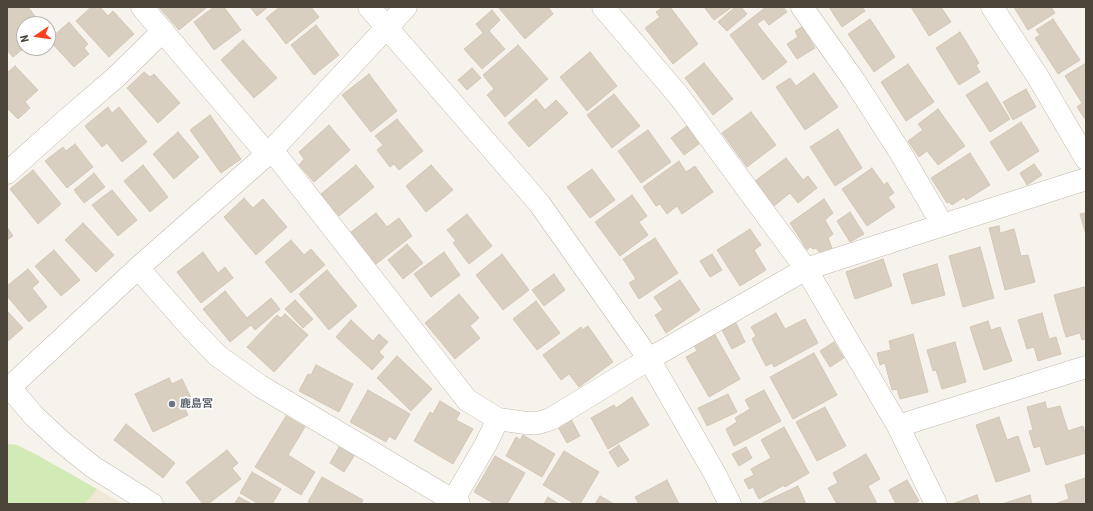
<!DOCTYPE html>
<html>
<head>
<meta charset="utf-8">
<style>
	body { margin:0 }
	#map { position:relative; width:1093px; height:511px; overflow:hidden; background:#f6f3ec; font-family:"Roboto Condensed",sans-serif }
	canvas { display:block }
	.frame { position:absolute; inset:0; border:8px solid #4b4439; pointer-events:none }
	.north { position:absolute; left:16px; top:16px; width:40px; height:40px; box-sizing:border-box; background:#fff; border:1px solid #b7b4b0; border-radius:50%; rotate:257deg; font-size:11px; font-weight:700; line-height:16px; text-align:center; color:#4b4439 }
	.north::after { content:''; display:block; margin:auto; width:14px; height:18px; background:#fc3f1d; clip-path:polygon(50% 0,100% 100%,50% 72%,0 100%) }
</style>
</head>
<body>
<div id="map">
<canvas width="1093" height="511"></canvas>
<div class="frame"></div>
<div class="north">N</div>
</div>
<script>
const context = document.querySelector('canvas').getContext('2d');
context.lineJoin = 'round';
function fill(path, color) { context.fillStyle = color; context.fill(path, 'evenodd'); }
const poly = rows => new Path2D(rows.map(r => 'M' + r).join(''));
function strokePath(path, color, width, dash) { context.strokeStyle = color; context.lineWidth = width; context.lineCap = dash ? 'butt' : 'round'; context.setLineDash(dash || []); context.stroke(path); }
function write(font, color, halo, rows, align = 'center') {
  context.font = font + ' "Roboto Condensed","Noto Sans JP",sans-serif'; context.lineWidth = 3.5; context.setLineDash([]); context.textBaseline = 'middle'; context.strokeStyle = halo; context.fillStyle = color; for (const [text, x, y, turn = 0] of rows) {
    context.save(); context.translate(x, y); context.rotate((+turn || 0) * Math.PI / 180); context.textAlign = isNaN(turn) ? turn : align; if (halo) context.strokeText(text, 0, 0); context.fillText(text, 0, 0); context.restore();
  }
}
const education = poly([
	[97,489,123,504,85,504]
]);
const green = poly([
	[7,444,17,445,39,456,97,489,85,504,7,504]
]);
const building = poly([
	[7,7,28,7,41,24,24,24,24,48,13,57,7,50,7,7],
	[91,7,100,7,108,16,113,11,134,34,109,57,76,21,91,7],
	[159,7,207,7,179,30,159,7],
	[214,7,224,7,241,30,214,50,194,22,214,7],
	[250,7,268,7,257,16,250,7],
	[280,7,311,7,319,17,286,44,266,18,280,7],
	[498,7,548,7,553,14,525,39,498,7],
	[663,7,670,7,698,44,673,64,645,28,660,17,656,12,663,7],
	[704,7,732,7,714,20,704,7],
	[735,7,741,7,747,14,727,31,718,22,735,7],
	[766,7,783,7,787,12,769,25,764,19,757,24,787,62,763,80,730,35,766,7],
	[829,7,862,7,865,11,842,27,829,7],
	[911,7,941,7,951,22,929,36,911,7],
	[1014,7,1051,7,1055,13,1028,30,1014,7],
	[492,10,500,20,489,31,505,49,482,69,464,49,483,33,476,24,492,10],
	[870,19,895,57,874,72,848,34,870,19],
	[1053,19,1080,60,1058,74,1035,38,1040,35,1036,30,1053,19],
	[69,22,88,44,84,48,89,54,74,67,49,40,69,22],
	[316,25,339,55,314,75,291,45,316,25],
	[802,27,815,48,797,59,787,44,798,37,795,31,802,27],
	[960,32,979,63,976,65,980,72,959,85,936,48,960,32],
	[243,40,277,78,254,98,221,60,243,40],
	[518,45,548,79,505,117,487,95,494,89,483,75,518,45],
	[590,52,617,86,587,111,560,77,590,52],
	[704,63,733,99,713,115,685,78,704,63],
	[1086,63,1086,118,1085,119,1077,107,1082,103,1065,76,1086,63],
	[908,64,934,102,906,121,881,82,908,64],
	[15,66,38,90,25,102,30,108,18,119,7,108,7,73,15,66],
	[472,68,481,78,467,90,458,80,472,68],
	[144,72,150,77,154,74,180,103,158,123,127,88,144,72],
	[814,73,838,107,805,130,776,87,790,78,796,86,814,73],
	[369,74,397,111,371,132,342,95,369,74],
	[987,82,1010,119,990,132,966,95,987,82],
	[1026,89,1036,107,1013,120,1003,102,1026,89],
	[614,94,640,126,612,148,587,115,614,94],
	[536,99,545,110,556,100,568,113,529,147,508,123,536,99],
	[108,107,112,113,119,107,147,142,122,162,107,143,102,147,85,126,108,107],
	[938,109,965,146,938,165,927,151,919,157,908,141,923,130,918,124,938,109],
	[751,112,776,145,747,167,722,133,751,112],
	[210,115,241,159,221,173,190,130,210,115],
	[397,119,423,151,399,170,394,164,390,167,377,150,383,145,375,136,397,119],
	[1021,122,1039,151,1008,171,990,142,1021,122],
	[329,125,350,150,314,182,299,165,304,159,299,152,329,125],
	[687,126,699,144,684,155,671,138,687,126],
	[838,129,862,168,835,186,810,147,838,129],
	[648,130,671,162,641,183,618,151,648,130],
	[178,132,199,157,174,179,153,154,178,132],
	[75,144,93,167,67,188,45,161,63,147,66,151,75,144],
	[970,153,990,185,966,200,964,197,952,205,949,202,947,203,931,178,970,153],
	[786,158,803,180,808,176,817,188,798,203,790,193,774,206,755,181,786,158],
	[679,161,686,172,695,166,713,192,682,214,677,206,667,214,660,204,656,206,643,187,679,161],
	[1034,164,1042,175,1027,185,1020,173,1034,164],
	[143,165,168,197,150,212,124,181,143,165],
	[356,165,374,187,339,216,321,194,356,165],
	[431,165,453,190,426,212,406,186,431,165],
	[872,168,884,185,887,182,894,193,888,197,895,207,867,226,842,189,872,168],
	[592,169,615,200,590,218,567,187,592,169],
	[33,170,61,204,38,224,10,189,33,170],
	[94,173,105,187,84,203,74,190,94,173],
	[112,190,137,220,118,236,92,205,112,190],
	[632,195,647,216,639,222,648,235,620,256,595,222,632,195],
	[244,198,253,208,263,199,287,227,256,255,224,217,244,198],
	[824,199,833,213,825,220,833,234,828,238,832,248,819,252,816,248,813,249,810,247,807,250,790,223,824,199],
	[850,212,864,234,850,242,837,221,850,212],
	[376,213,387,227,399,218,412,236,376,264,351,232,376,213],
	[1086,213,1086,235,1080,214,1086,213],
	[467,214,492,246,469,264,453,243,456,241,447,230,467,214],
	[83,223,114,255,96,272,65,240,83,223],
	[999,226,1000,233,1014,229,1021,256,1028,255,1035,282,1005,290,989,228,999,226],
	[7,227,13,236,7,240,7,227],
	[750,229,761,245,754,250,766,270,740,286,717,250,750,229],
	[655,238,678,273,639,299,629,283,636,279,623,259,655,238],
	[291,240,304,255,311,249,325,265,291,293,265,262,291,240],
	[407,244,423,263,403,279,388,260,407,244],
	[980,247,994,298,963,307,949,256,980,247],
	[54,250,80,280,61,296,35,266,54,250],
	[203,252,218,273,225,267,233,278,201,303,177,272,203,252],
	[444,252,460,275,431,297,414,274,444,252],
	[502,254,529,290,503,310,476,275,502,254],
	[712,254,722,270,710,277,700,261,712,254],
	[883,259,892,286,855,299,846,272,883,259],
	[937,264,945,295,912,304,903,274,937,264],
	[28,269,39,282,32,288,47,307,29,322,7,296,7,286,28,269],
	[327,270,357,306,329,330,299,294,327,270],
	[554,274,565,290,544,306,532,290,554,274],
	[680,280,700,310,666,333,655,315,663,310,654,297,680,280],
	[1084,287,1086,292,1086,339,1082,340,1080,333,1066,337,1054,295,1084,287],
	[225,291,247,318,271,298,280,309,255,330,251,325,230,342,203,309,225,291],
	[459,294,479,318,470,326,480,338,455,359,425,323,459,294],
	[295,300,313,319,303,328,285,309,295,300],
	[536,301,560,333,537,350,513,319,536,301],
	[7,311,23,328,7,342,7,311],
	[776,313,785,329,805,319,818,343,774,367,772,363,766,366,752,339,756,336,751,327,776,313],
	[1042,313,1049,339,1056,337,1061,354,1038,361,1034,347,1027,349,1018,320,1042,313],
	[285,314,308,335,274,372,247,347,277,315,281,318,285,314],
	[351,320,373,341,379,334,388,342,379,352,384,357,372,370,336,337,351,320],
	[988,321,991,330,1000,327,1012,361,984,370,970,327,988,321],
	[736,323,745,342,732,349,722,330,736,323],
	[588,326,613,362,579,387,569,374,561,380,543,355,581,327,582,330,588,326],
	[714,333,740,379,709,397,686,357,697,351,694,345,714,333],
	[913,334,928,392,900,399,897,389,892,390,885,363,880,365,877,353,891,350,889,341,913,334],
	[834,342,844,358,830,367,820,351,834,342],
	[955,342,966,382,942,389,936,370,933,371,927,350,955,342],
	[814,353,837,395,793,419,770,377,814,353],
	[397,356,432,389,411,411,377,378,397,356],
	[316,365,353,384,339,412,299,391,308,374,311,375,316,365],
	[169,378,172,384,182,379,193,402,184,407,188,415,153,432,135,394,169,378],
	[368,390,410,414,395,440,389,436,386,442,350,422,368,390],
	[764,390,781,421,734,446,726,429,737,422,735,418,750,409,745,400,764,390],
	[728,394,737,412,707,426,698,408,728,394],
	[632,397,649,425,608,449,591,418,614,405,616,408,632,397],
	[440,401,460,413,456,420,473,429,453,464,414,441,430,412,433,414,440,401],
	[1045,402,1047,409,1060,406,1068,431,1083,426,1086,436,1086,453,1046,465,1040,446,1034,448,1029,431,1033,430,1027,407,1045,402],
	[825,407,846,446,817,461,796,422,825,407],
	[286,416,305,427,288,455,315,472,301,495,255,467,286,416],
	[999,417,1007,440,1018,436,1030,471,996,482,976,425,999,417],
	[571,419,580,436,567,443,558,427,571,419],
	[126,424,175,463,163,478,114,440,126,424],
	[784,427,809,473,785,487,784,485,759,499,753,487,749,489,744,480,754,475,751,469,771,458,761,440,784,427],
	[523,435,555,454,542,477,506,456,516,437,520,440,523,435],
	[619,445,629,460,618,467,609,452,619,445],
	[339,447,354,456,344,472,330,463,339,447],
	[746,447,752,458,739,466,732,454,746,447],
	[227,450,238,463,232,468,241,479,208,504,203,504,186,482,227,450],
	[564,451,599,472,580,504,575,504,543,485,564,451],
	[866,454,880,479,868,486,877,504,837,504,828,488,838,483,833,473,866,454],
	[495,456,525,473,507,504,495,504,474,492,495,456],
	[252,472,281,489,272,504,259,504,240,493,252,472],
	[322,477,363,500,361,504,312,504,308,502,322,477],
	[1085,478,1086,482,1086,504,1055,504,1069,499,1065,485,1085,478],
	[667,480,679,504,639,504,635,497,667,480],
	[907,480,919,501,913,504,896,504,889,490,907,480],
	[798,486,806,504,763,504,762,503,798,486],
	[977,495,980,504,952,504,977,495],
	[1030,495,1032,504,1002,504,1030,495],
	[600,496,614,504,595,504,600,496],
	[239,497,252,504,234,504,239,497],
	[548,497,559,504,544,504,548,497]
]);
const street = poly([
	[142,7,267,154],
	[369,7,539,203,649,359,715,474,730,504],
	[603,7,679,96,806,269,898,426,936,504],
	[802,7,855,82,900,152,942,224],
	[992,7,1038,77,1086,159],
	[272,150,467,400,498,419,526,423,538,423,551,419,649,359,806,269,1086,179],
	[7,173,65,121,116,77,163,31],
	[138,268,192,329,218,356,260,386,459,504],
	[10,388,35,417,62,442,93,467,152,504],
	[7,390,138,268,272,150,406,7],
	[898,426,1086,367],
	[451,504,486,444,498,419]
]);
const markers = [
	[172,404,4,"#6b7280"]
];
const worshipNames = [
	["鹿島宮",180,404]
];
fill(education, '#efe8d6');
fill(green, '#d2eab5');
fill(building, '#d8cfc1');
strokePath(building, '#d3c7b4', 1);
strokePath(street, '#c2bbae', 23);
strokePath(street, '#fff', 22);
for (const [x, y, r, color] of markers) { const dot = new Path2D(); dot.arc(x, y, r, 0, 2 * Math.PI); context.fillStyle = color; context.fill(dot); strokePath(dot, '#fff', 1.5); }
write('bold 11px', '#5b616d', '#fff', worshipNames, 'left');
</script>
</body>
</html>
